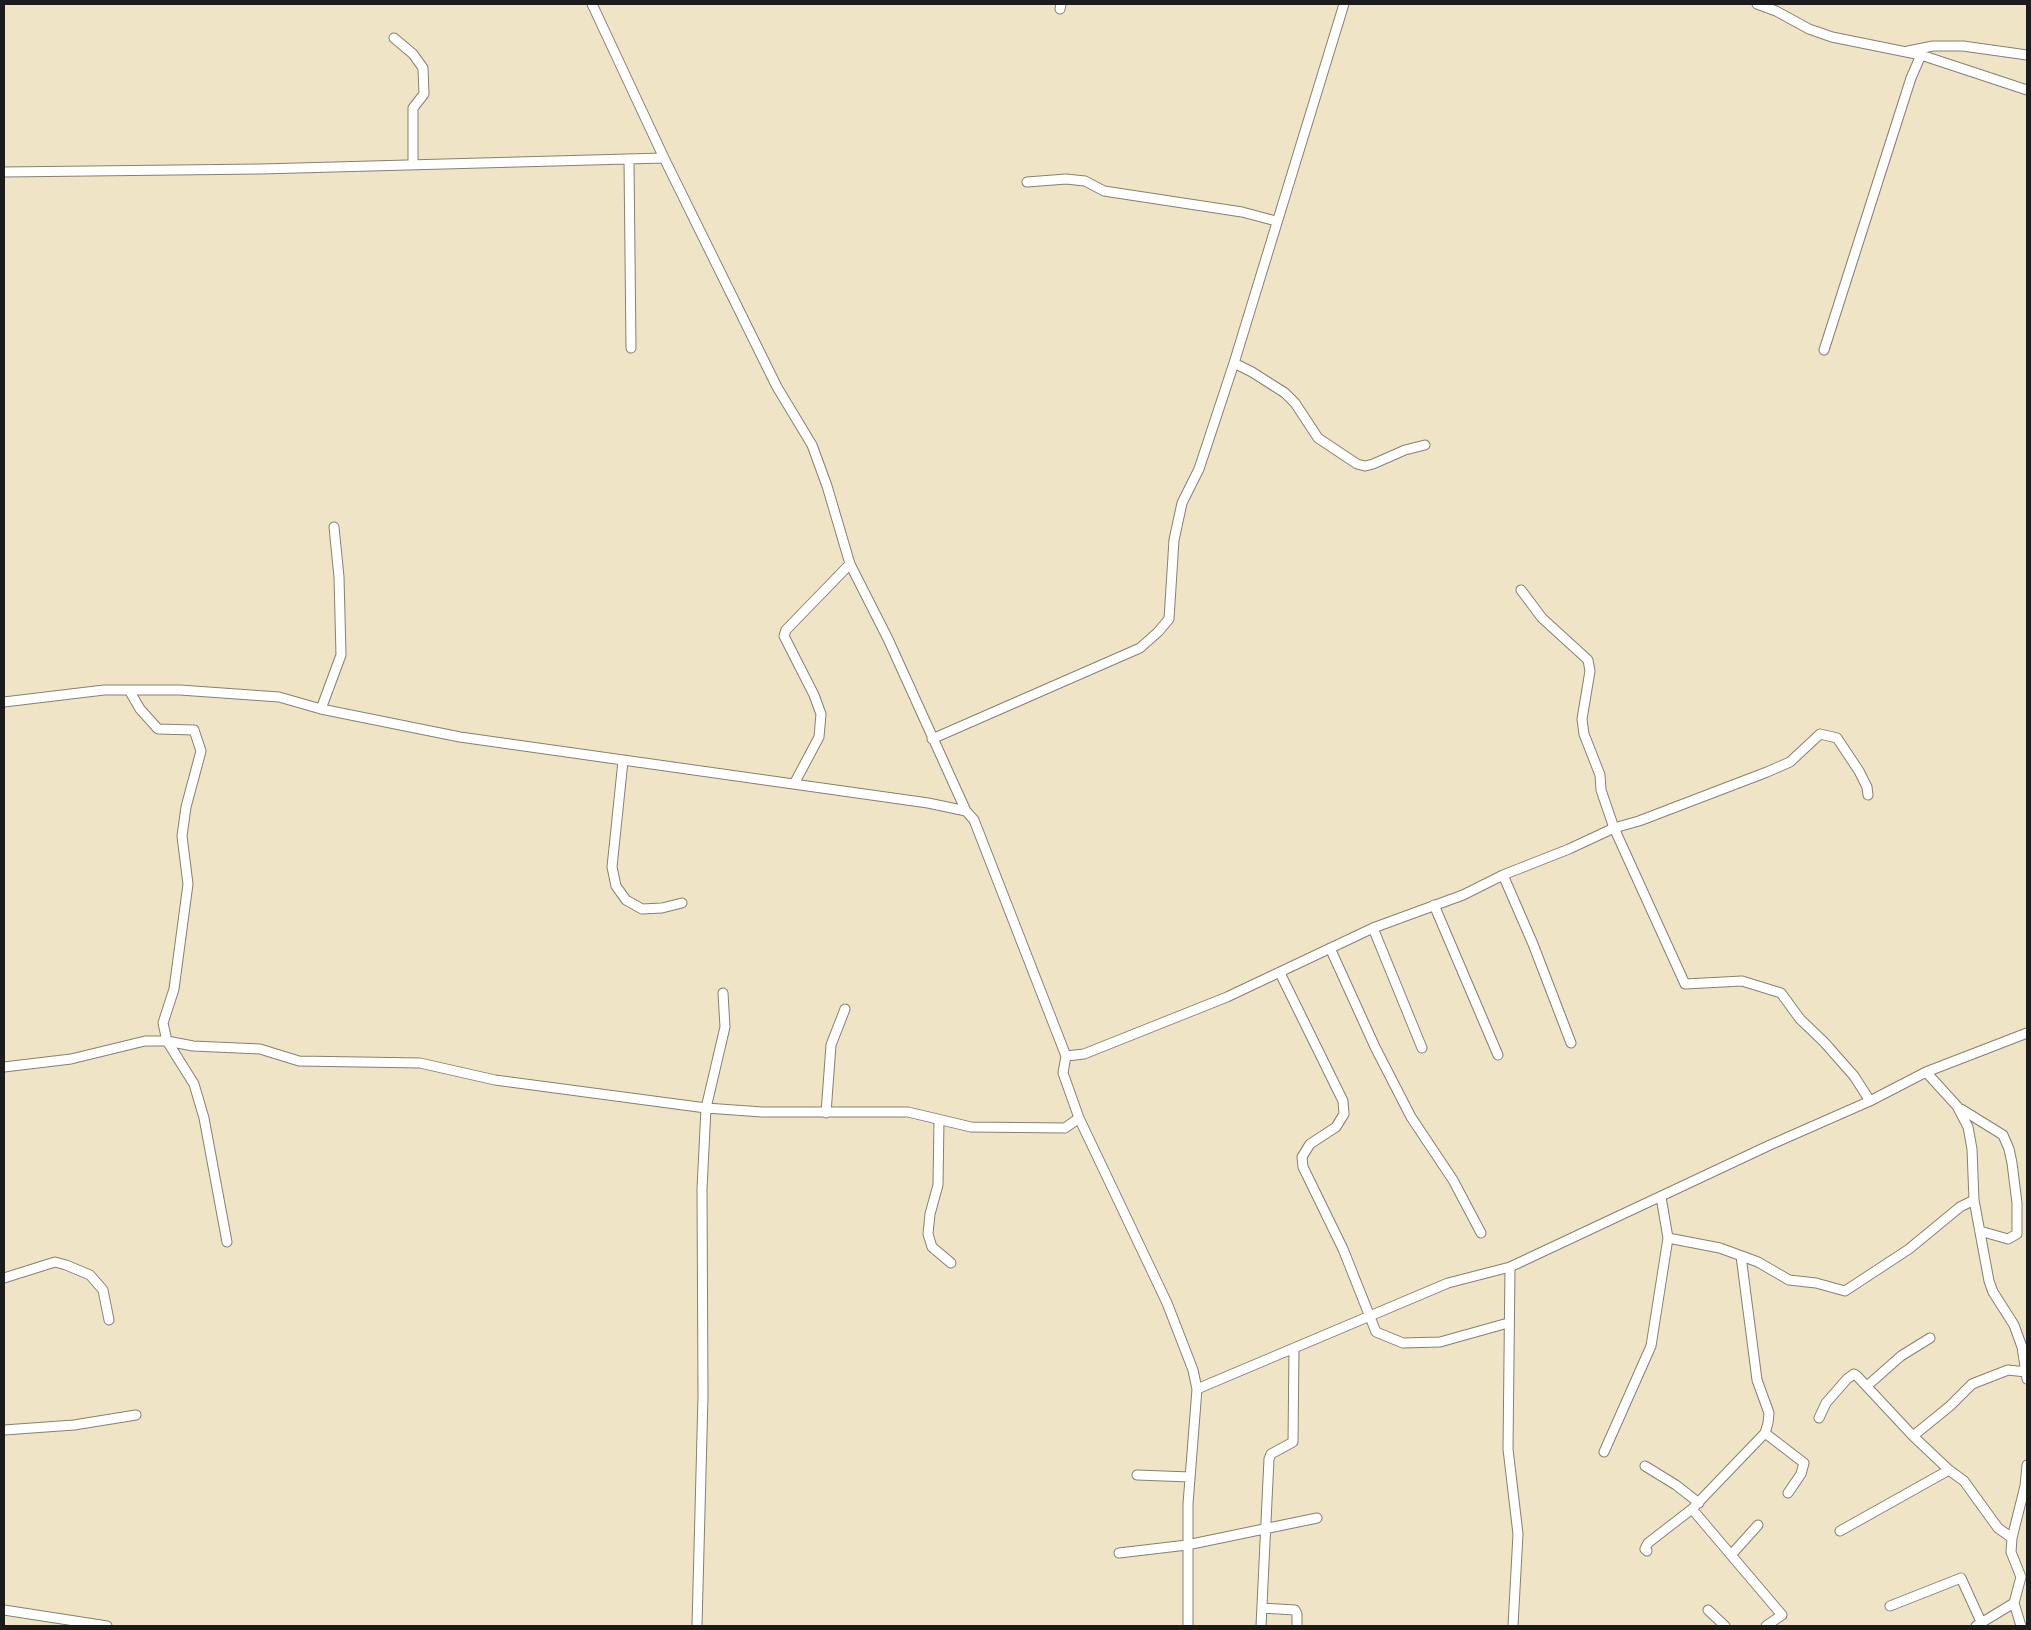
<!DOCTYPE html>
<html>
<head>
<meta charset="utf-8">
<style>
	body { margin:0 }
	#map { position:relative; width:2031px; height:1630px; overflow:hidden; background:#efe4c6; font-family:"Libre Caslon Text",serif }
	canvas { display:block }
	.frame { position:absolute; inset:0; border:5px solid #1c1c1c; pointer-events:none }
</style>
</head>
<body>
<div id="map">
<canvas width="2031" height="1630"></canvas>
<div class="frame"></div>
</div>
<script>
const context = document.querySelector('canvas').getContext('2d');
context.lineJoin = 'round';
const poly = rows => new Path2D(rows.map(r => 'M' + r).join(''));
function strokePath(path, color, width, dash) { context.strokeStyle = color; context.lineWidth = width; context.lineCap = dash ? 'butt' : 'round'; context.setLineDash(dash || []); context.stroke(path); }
const minor = poly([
	[592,4,664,158,777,387,812,445,827,486,850,564,888,639,966,811,974,820,981,838,1066,1056,1063,1073,1079,1118,1167,1303,1193,1370,1197,1389,1188,1504,1188,1626],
	[1757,4,1776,11,1809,29,1832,37,1921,55,2027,90],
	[1060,9,1061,4],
	[394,38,413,54,423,68,424,94,413,108,413,165],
	[1908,51,1933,46,1963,46,2027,55],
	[629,161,631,348],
	[4,172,261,169,664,158],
	[1027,182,1066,179,1085,181,1104,191,1242,212,1276,221],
	[1824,350,1911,78,1921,55],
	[1234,363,1252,372,1285,393,1295,403,1318,438,1357,464,1365,466,1373,464,1405,450,1425,445],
	[1521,590,1542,618,1588,660,1590,671,1582,719,1584,734,1600,775,1601,790,1614,828,1685,984,1742,981,1781,993,1800,1019,1824,1042,1854,1076,1870,1101],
	[129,690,140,709,158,729,194,730,201,751,186,807,182,836,188,884,174,989,163,1023,167,1041,194,1084,204,1118,227,1242],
	[4,702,104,690,180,690,279,697,321,709,460,737,928,803,966,811],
	[321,709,341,655,339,577,334,527],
	[932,739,1140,648,1158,632,1169,619,1174,540,1182,503,1199,469,1234,363,1344,4],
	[623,761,612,867,616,886,626,900,642,909,662,908,682,903],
	[794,784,819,737,821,714,814,695,784,636,786,630,850,564],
	[1503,875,1533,944,1571,1043],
	[1434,905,1498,1055],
	[1373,928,1422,1048],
	[1330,948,1375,1047,1411,1117,1453,1180,1481,1233],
	[1280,973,1343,1101,1344,1114,1336,1127,1310,1144,1302,1157,1303,1167,1343,1249,1376,1332,1403,1343,1440,1342,1508,1323],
	[1066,1056,1084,1054,1227,997,1373,928,1463,895,1503,875,1569,849,1614,828,1639,821,1767,772,1790,762,1820,734,1837,738,1859,771,1867,787,1868,795],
	[4,1067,71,1059,145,1041,167,1041,193,1046,260,1049,299,1061,420,1063,495,1080,706,1108,762,1112,908,1112,971,1127,1065,1128,1079,1118],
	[1926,1072,1957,1106,1968,1127,1972,1149,1974,1200,1989,1281,1993,1292,2014,1325,2022,1347,2027,1379],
	[1961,1109,2003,1135,2009,1149,2012,1163,2017,1203,2017,1234,2008,1239,1980,1231],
	[826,1113,831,1045,845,1009],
	[939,1120,938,1185,930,1214,928,1234,932,1247,951,1263],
	[1668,1238,1720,1248,1758,1262,1789,1280,1816,1283,1845,1291,1909,1249,1960,1207,1974,1200],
	[1741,1256,1757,1380,1769,1413,1768,1423,1765,1433,1692,1509,1782,1615,1766,1626],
	[1510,1267,1508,1449,1518,1534,1513,1626],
	[4,1278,55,1262,66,1265,90,1275,103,1290,109,1320],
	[1867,1386,1901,1356,1930,1338],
	[1197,1389,1448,1283,1510,1267,1770,1145,1870,1101,1926,1072,2027,1033],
	[1819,1418,1826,1403,1847,1379,1854,1374,1857,1376,1913,1436,1949,1470,1964,1481,1998,1528,2012,1538],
	[4,1430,74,1425,136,1415],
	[1765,1433,1804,1463,1801,1474,1788,1493],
	[1913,1436,1950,1406,1972,1384,2008,1370,2026,1372],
	[1604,1452,1651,1346,1668,1238,1661,1197],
	[1645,1466,1676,1485,1699,1503],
	[1137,1475,1190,1477],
	[1840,1531,1949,1470],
	[1647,1551,1645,1549,1648,1543,1692,1509],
	[1119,1553,1187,1545,1317,1518],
	[1731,1555,1758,1525],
	[1890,1606,1961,1578,1982,1624],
	[1262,1608,1295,1610,1297,1614,1297,1626],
	[4,1610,107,1626],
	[1708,1610,1725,1626],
	[697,1626,703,1396,702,1189,706,1108,725,1027,723,993],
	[1261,1626,1269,1459,1271,1454,1293,1442,1294,1349],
	[1976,1626,2014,1603],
	[2021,1626,2014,1603,2021,1577,2011,1552,2012,1538,2025,1486,2027,1465]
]);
strokePath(minor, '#868071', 11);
strokePath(minor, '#fff', 9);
</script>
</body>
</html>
